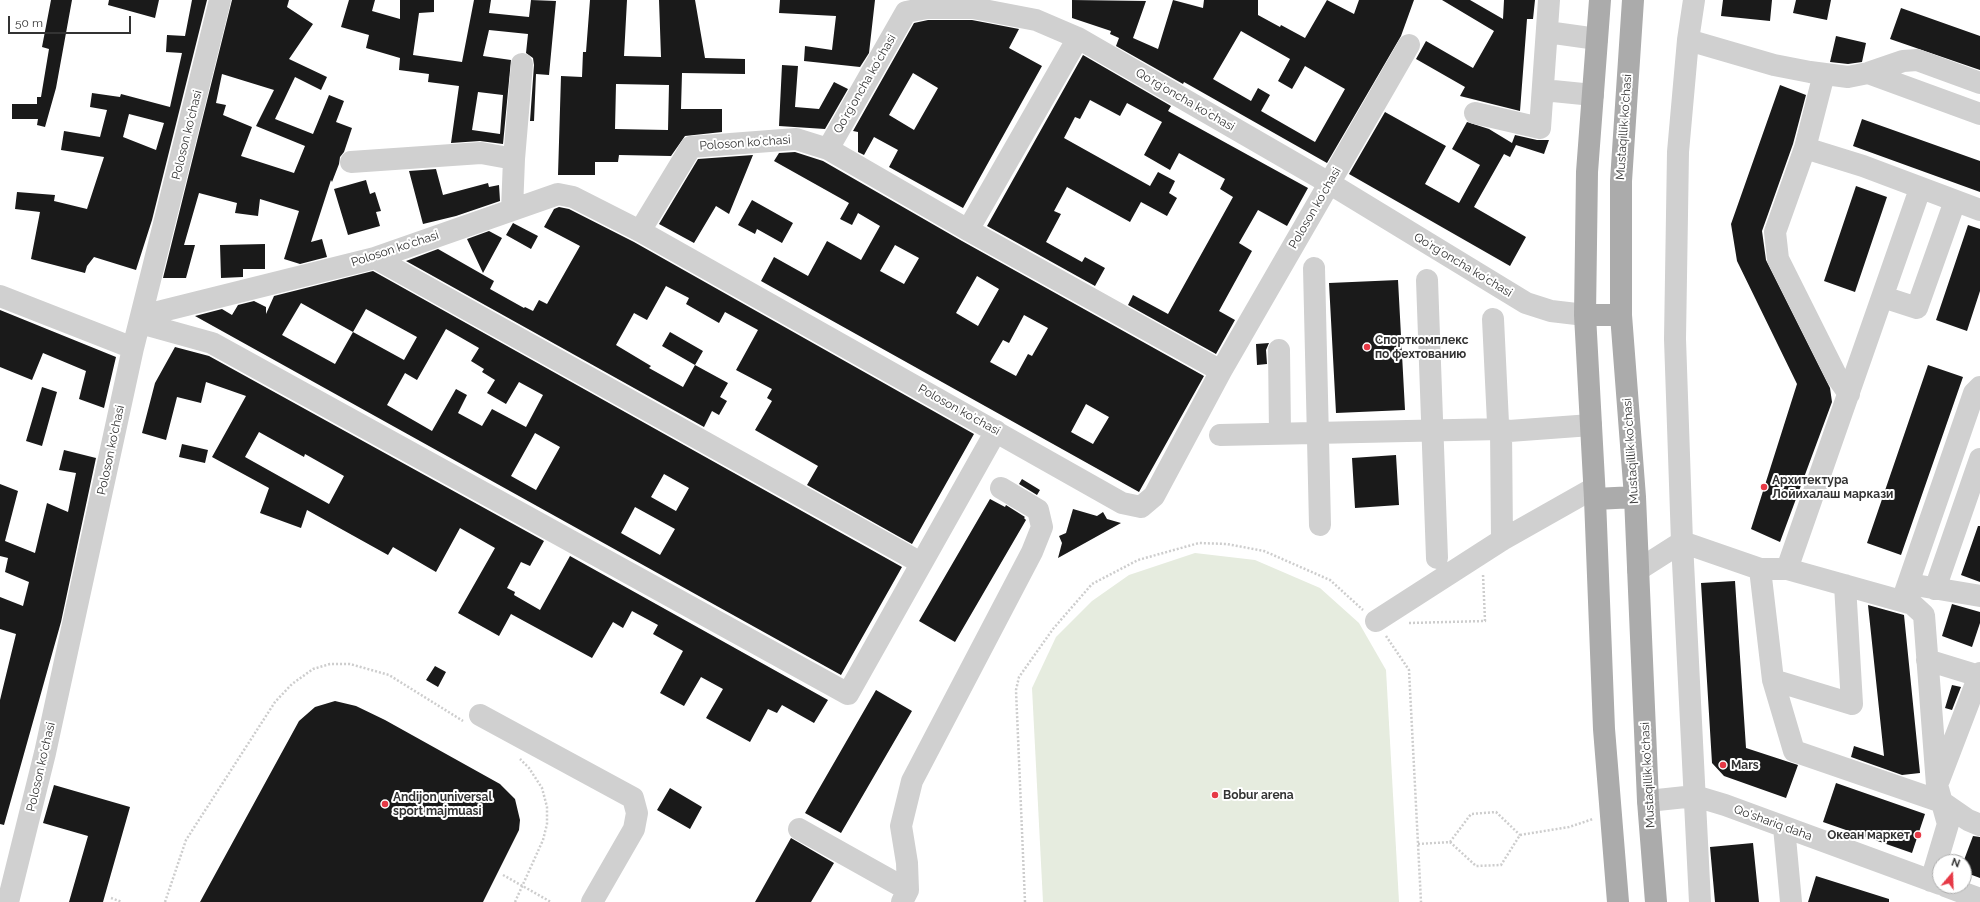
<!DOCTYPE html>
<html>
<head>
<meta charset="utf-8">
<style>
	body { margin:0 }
	#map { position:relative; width:1980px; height:902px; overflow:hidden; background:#fff; font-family:Raleway,sans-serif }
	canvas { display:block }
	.north { position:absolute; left:1932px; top:854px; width:40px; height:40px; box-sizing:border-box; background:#fff; border:1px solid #adadad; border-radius:50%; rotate:19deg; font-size:11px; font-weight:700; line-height:16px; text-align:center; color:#333 }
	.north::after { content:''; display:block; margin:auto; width:14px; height:18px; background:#e63946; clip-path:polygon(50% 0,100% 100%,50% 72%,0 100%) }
	.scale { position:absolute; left:8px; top:16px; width:123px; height:18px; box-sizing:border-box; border:2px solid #333; border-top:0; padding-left:5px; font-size:12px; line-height:14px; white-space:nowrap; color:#333; -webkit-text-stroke:3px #fff; paint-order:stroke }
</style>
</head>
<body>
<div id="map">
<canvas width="1980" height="902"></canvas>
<div class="north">N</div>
<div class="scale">50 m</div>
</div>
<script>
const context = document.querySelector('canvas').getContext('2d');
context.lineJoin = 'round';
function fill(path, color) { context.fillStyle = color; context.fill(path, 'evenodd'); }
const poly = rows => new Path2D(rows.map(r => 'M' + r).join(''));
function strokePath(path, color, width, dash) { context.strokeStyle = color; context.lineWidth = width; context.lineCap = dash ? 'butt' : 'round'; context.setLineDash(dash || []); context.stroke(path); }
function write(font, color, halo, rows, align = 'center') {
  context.font = font + ' Raleway,sans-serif'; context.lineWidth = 4; context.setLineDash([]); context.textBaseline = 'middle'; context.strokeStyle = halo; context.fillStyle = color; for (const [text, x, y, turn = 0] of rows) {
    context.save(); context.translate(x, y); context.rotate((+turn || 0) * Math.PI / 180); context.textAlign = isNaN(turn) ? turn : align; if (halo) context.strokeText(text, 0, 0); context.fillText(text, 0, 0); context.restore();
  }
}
const green = poly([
	[1195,553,1255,560,1320,588,1359,623,1386,670,1399,902,1043,902,1032,688,1056,637,1092,601,1129,575]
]);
const building = poly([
	[51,0,72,0,56,88,45,127,37,125,38,119,12,119,12,104,37,104,37,97,41,97,49,49,42,47],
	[109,0,159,0,155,18,108,5],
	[192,0,207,0,152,220,136,270,94,257,87,266,85,273,31,259,40,212,15,209,17,192,55,195,54,201,87,209,104,157,61,150,64,131,100,137,107,110,90,107,92,93,120,97,121,94,170,107,182,53,166,52,167,35,185,36],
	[129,114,164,123,156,150,123,137],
	[232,0,289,0,287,7,313,24,289,59,327,77,321,90,295,77,275,119,313,134,329,95,344,101,336,122,352,128,344,152,340,157,339,164,332,182,331,180,311,242,322,239,327,257,300,264,284,259,299,211,260,199,258,216,235,213,237,203,199,193,184,245,195,245,186,278,163,278],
	[222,74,274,90,256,126,305,146,294,173,241,156,252,127,223,115,226,105,216,103],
	[349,0,375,0,372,11,400,19,400,0,434,0,434,12,419,13,413,55,462,62,474,0,491,0,489,13,529,17,531,0,556,1,549,75,536,74,534,121,530,121,534,65,533,58,526,53,528,34,489,30,483,56,511,60,503,144,480,141,451,143,459,86,428,82,429,74,399,70,400,58,366,48,369,35,341,27],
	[478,92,503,95,500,134,472,130],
	[590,0,627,0,624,56,661,57,659,0,695,0,705,58,745,59,745,74,682,73,681,109,722,109,722,132,685,136,671,156,619,155,618,162,595,162,595,175,558,175,561,76,582,77,583,52,586,52],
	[616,84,669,85,668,130,615,129],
	[780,0,875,0,869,53,860,67,804,61,805,46,832,50,836,16,779,13],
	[1072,0,1146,1,1133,38,1158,49,1173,0,1203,8,1204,0,1258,0,1258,15,1280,27,1281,25,1305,38,1327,0,1354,14,1359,0,1414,0,1401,36,1327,163,1184,82,1183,84,1116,46,1119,38,1110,34,1111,31,1072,18],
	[1241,31,1290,59,1278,81,1292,89,1305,66,1345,89,1315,142,1261,111,1270,95,1258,88,1251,101,1213,79],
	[1442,0,1470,0,1503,19,1504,0,1535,0,1533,19,1527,19,1520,111,1460,96,1465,87,1416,59,1426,41,1473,68,1494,31],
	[1723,0,1772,0,1770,21,1721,16],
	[1796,0,1831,0,1827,20,1793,13],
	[1901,8,1980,36,1980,70,1890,39],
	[928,20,972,20,1019,29,1009,48,1042,66,963,208,889,167,898,150,874,137,864,155,858,152,858,132,853,131,914,23],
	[913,73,938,88,914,130,889,115],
	[1836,36,1866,43,1862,62,1848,64,1830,62],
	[1083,55,1171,106,1168,111,1308,188,1287,226,1258,210,1239,243,1252,251,1219,311,1235,320,1216,354,1128,305,1133,295,1168,314,1233,197,1220,189,1225,179,1179,153,1170,170,1144,155,1162,122,1127,103,1120,116,1090,100,1080,119,1075,117,1064,138,1150,186,1158,172,1175,181,1169,193,1177,198,1167,216,1141,202,1130,222,1067,187,1054,211,1061,214,1046,242,1082,262,1085,257,1105,268,1095,286,987,226],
	[782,65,798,66,795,107,819,109,834,82,848,89,825,129,779,126],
	[1780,85,1806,95,1793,144,1762,231,1766,260,1830,388,1832,402,1780,542,1751,529,1797,384,1737,261,1731,224],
	[1385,112,1446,146,1425,184,1459,203,1480,165,1452,149,1467,122,1489,129,1512,143,1515,135,1537,140,1549,140,1544,154,1516,145,1510,157,1504,154,1474,207,1526,237,1510,266,1349,174],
	[1862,119,1980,161,1980,192,1853,146],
	[795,152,823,161,962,241,1204,376,1139,492,761,281,774,257,808,276,827,241,861,260,880,226,858,213,852,225,840,219,849,203,774,161,779,153],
	[895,245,919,258,904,284,880,271],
	[977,276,999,289,978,326,956,313],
	[1024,315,1048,328,1032,356,1028,354,1016,376,990,362,1003,340,1009,343],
	[1086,404,1109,417,1093,444,1071,432],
	[753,155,729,214,716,206,694,243,659,224,698,159],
	[436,169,443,195,488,183,489,187,499,185,500,201,456,216,423,224,409,171],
	[366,180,370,194,375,192,381,211,376,212,380,226,348,235,334,189],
	[1856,186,1887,197,1855,292,1824,281],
	[752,200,793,223,782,243,757,229,755,234,738,225],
	[559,207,569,209,634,242,974,434,912,544,807,485,818,466,755,430,772,401,767,398,772,389,736,370,758,330,725,312,719,323,686,304,689,298,666,286,647,320,634,313,616,345,651,366,649,368,683,387,695,365,728,383,720,397,727,401,719,415,712,411,704,427,406,261,438,249,494,281,490,289,524,308,525,307,533,311,539,300,547,304,580,246,544,227,554,209],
	[513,223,538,236,531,249,506,235],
	[1968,225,1980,229,1980,291,1967,331,1936,320],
	[489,231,502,238,483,273,467,239],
	[265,244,265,269,243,269,243,277,221,278,220,245],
	[373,271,902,567,841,675,195,316,222,309,232,315,238,305,254,301,266,307,266,314,274,296],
	[301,303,353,332,335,364,282,335],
	[366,309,417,337,404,360,353,332],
	[446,329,479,348,471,361,484,369,482,372,495,380,487,393,506,404,519,382,543,395,526,427,492,409,482,426,458,413,467,395,456,389,432,431,387,405,405,373,417,380],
	[535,433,560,447,536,490,511,476],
	[664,474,689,488,676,511,651,497],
	[635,507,675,529,660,555,621,533],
	[1398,280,1405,410,1336,413,1329,283],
	[0,310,116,357,104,408,79,399,86,371,43,353,32,380,0,367],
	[670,332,703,351,695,365,662,346],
	[1269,343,1266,350,1267,364,1257,365,1256,344],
	[175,347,209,356,544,541,530,566,521,562,507,588,515,592,514,595,540,610,570,556,828,700,814,723,782,705,777,713,768,709,750,742,706,718,723,689,701,677,684,706,660,693,683,651,653,634,658,625,632,611,623,628,613,622,592,658,511,614,499,636,458,613,495,548,460,528,436,572,393,547,388,555,307,510,301,528,260,513,269,488,212,457,246,396,206,382,201,403,177,397,166,440,142,433,155,383],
	[259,432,304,457,305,454,344,476,329,504,245,457],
	[1928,365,1963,377,1901,555,1867,543],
	[42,387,57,392,42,446,26,441],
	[182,444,208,450,205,463,179,457],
	[64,450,96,458,61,622,4,825,0,824,0,700,16,634,0,629,0,597,23,606,29,582,5,572,8,558,0,556,0,484,18,491,5,541,35,553,47,503,68,512,76,473,59,470],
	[1396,455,1399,505,1355,508,1352,458],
	[1022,479,1040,490,1037,495,1019,484],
	[990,499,1005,507,1006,505,1025,517,1024,518,1026,520,955,642,919,621],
	[1073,509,1097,516,1103,512,1107,519,1121,523,1058,558,1062,543,1059,536,1066,533],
	[1978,526,1980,526,1980,582,1961,575],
	[1735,581,1746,748,1798,765,1786,798,1724,776,1712,763,1701,583],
	[1952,604,1980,612,1980,623,1972,647,1942,636],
	[1868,605,1904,615,1920,773,1902,775,1851,757,1854,746,1884,756],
	[435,666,446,672,438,687,426,680],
	[1952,685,1961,687,1952,710,1945,708],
	[876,690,912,711,841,833,805,813],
	[335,701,356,706,385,720,500,784,515,799,520,820,519,830,483,902,200,902,299,721,315,707],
	[1836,783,1925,814,1912,853,1823,822],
	[54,785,130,807,103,902,69,902,88,836,43,823],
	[670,788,702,807,690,829,657,810],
	[1973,836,1980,837,1980,878,1964,872,1964,860],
	[791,838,834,863,811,902,755,902],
	[1753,843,1759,902,1715,902,1710,847],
	[1816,876,1889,899,1889,902,1808,902]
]);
const path = poly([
	[1409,623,1485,621,1483,574],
	[1386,636,1409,670,1421,902],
	[1450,842,1471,814,1496,812,1520,835],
	[1418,844,1450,842,1476,866,1501,865,1520,835,1569,827,1593,819],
	[503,875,551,902],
	[111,898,122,902],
	[165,902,186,840,275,702,292,684,313,669,330,664,350,664,389,675,463,721],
	[515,902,543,840,547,824,547,807,542,788,529,768,520,759],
	[1025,902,1016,690,1019,677,1053,629,1092,584,1138,560,1199,543,1227,544,1264,551,1330,580,1363,610]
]);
const minor = poly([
	[1694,0,1688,40,1678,152,1675,339,1682,542,1700,902],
	[1547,32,1597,39],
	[1688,40,1774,65,1810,72,1848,77,1868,73,1903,61,1917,60,1980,83],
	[1868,73,1980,114],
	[1824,74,1805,148,1863,166,1980,210],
	[1543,90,1593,95],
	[1475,113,1540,128,1549,0],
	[1805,148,1775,232,1778,259,1837,377,1849,394],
	[828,149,906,12,927,8,973,8,1036,20,1078,38,1329,183,1526,303,1551,311,1585,315],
	[514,159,522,64],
	[351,162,481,153,514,159,512,210],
	[968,230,1078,38],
	[640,231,691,147,796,139,828,149,968,230,1221,371],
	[375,258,921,563],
	[1314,268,1320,525],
	[1427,280,1437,558],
	[0,296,133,348],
	[1883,297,1917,308,1955,201],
	[142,316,375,258,558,194,573,197,640,231,1122,503,1141,507,1154,496,1221,371,1409,45],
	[1493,319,1498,423,1501,429,1509,431,1591,425],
	[140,323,212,343,848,694,996,431],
	[1279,350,1280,433],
	[1220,435,1501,429,1502,540],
	[1760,569,1773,680,1794,751,1942,802,1968,820,1980,825],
	[1787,569,1920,189],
	[1638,570,1682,542,1760,569,1787,569,1912,604,1924,615,1937,785,1948,824,1931,881],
	[1921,586,1980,596],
	[1935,589,1980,459],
	[1902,601,1974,393,1980,387],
	[1376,621,1502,540,1594,488],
	[1927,660,1979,676],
	[1773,680,1852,704,1845,585],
	[480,715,633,798,637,813,634,829,592,902],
	[1939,780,1980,673],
	[1648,801,1695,796,1725,805,1940,884],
	[1784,827,1791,902],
	[799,829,908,890],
	[1945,886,1980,899],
	[8,902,45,753,133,348,220,0],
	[902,902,908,890,907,863,901,826,912,781,1032,552,1042,527,1038,510,1001,488]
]);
const major = poly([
	[1600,0,1587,172,1585,315,1595,499,1604,729,1618,902],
	[1633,0,1621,181,1621,315,1635,497,1648,801,1656,902],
	[1585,315,1621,315],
	[1595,499,1635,497]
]);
const markers = [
	[1367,347,4,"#e63946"],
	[1764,487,4,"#e63946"],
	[1723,765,4,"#e63946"],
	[1215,795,4,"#e63946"],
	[385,804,4,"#e63946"],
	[1918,835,4,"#e63946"]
];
const streetNames = [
	["Qoʻrgʻoncha koʻchasi",865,84,-60],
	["Qoʻrgʻoncha koʻchasi",1185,100,30],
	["Mustaqillik ko'chasi",1624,127,-86],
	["Poloson ko'chasi",187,135,-76],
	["Poloson koʻchasi",745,143,-4],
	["Poloson koʻchasi",1315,208,-60],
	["Poloson koʻchasi",395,249,-18],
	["Qoʻrgʻoncha koʻchasi",1463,265,31],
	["Poloson koʻchasi",959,410,29],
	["Poloson ko'chasi",111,450,-78],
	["Mustaqillik ko'chasi",1631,451,-94],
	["Poloson ko'chasi",41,767,-77],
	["Mustaqillik ko'chasi",1648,775,-93],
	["Qo'shariq daha",1773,823,20]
];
const poiNames = [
	["Спорткомплекс",1375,340],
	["по фехтованию",1375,354],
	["Архитектура",1772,480],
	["Лойихалаш маркази",1772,494],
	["Mars",1731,765],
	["Bobur arena",1223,795],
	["Andijon universal",393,797],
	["sport majmuasi",393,811],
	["Океан маркет",1910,835,"right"]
];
fill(green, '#e6ecdf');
fill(building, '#1a1a1a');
strokePath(path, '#cdcdcd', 2.5, [2, 2]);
strokePath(minor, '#d0d0d0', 22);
strokePath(major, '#ababab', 22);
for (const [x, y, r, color] of markers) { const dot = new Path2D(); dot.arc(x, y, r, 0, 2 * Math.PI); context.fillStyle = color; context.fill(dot); strokePath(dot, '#fff', 1.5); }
write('12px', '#333', '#fff', streetNames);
write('bold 12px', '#333', '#fff', poiNames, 'left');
</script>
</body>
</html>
